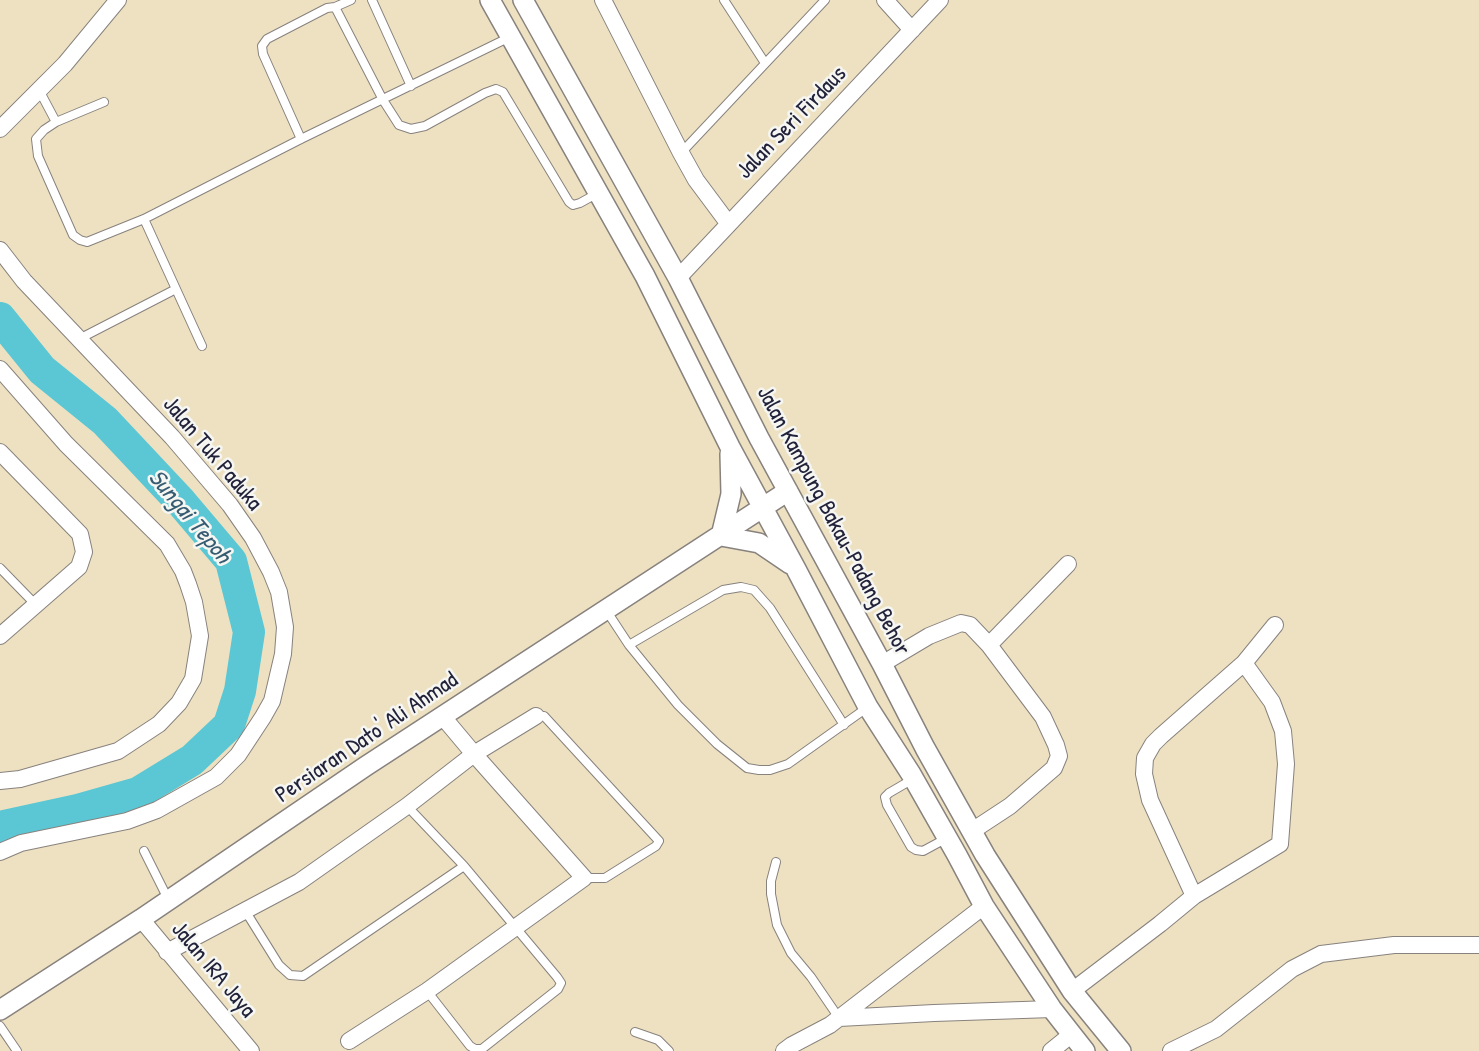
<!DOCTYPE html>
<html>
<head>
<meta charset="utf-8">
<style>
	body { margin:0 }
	canvas { display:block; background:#ede1c1 }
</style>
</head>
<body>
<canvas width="1479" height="1051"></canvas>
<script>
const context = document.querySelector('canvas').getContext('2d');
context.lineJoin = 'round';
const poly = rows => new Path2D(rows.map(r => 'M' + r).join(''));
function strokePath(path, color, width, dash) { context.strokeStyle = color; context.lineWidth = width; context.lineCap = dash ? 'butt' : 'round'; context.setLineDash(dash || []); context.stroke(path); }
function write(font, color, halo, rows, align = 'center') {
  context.font = font + ' "Patrick Hand",sans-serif'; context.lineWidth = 5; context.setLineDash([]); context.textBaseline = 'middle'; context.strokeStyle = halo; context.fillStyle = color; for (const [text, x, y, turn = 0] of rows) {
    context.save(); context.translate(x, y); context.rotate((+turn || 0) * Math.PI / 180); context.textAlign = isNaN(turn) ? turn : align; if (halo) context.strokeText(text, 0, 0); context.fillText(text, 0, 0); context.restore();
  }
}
const river = poly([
	[0,318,42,370,105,421,181,502,231,561,249,632,240,691,229,725,192,760,138,793,78,810,0,827]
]);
const service = poly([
	[372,0,411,86],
	[724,0,765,63],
	[335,7,351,0],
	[39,90,56,122],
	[104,102,56,122,44,130,36,139,38,156,73,235,80,240,87,242,144,219,301,139,510,37],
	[301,139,263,54,262,46,267,39,327,8,335,7,383,100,399,125,411,129,425,126,485,93,496,89,503,92,569,202,573,205,580,203,598,193],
	[681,153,825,0],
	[144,219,202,346],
	[79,339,176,289],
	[0,568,36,605],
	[606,610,629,645,678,705,717,744,747,768,759,770,770,770,788,764,868,707],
	[629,645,723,590,741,587,754,590,770,608,844,725],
	[536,716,544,716,659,841,656,846,605,878,584,878],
	[913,779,889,793,885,797,887,805,911,847,916,850,923,851,947,838],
	[407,806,464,866,557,977,561,983,558,989,482,1049,475,1049,470,1046,427,991],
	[144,851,168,899],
	[776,862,771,881,771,894,777,925,791,953,811,977,839,1018],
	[246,912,279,965,290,975,303,976,464,866],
	[0,1026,17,1051],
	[635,1032,658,1040,669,1051]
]);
const minor = poly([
	[603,0,681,153,696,180,728,223],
	[885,0,912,30],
	[0,129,65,64,118,0],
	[0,250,24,281,172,437,230,505,253,538,271,572,279,592,285,627,283,654,272,701,263,717,238,755,216,777,157,810,127,821,21,843,0,852],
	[678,278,940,0],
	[0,369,66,444,167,544,183,571,188,584,194,602,200,636,193,679,179,703,159,724,118,751,20,779,0,781],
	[0,452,80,534,84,552,79,567,0,636],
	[989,645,1068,564],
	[882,664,929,636,961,623,970,625,989,645,1043,717,1056,745,1059,756,1054,768,1010,806,972,831],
	[1194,896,1280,844,1286,764,1283,731,1272,702,1244,663],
	[141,919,251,1051],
	[167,952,299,882,407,806,474,754,536,716],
	[1072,991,1160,924,1194,896,1150,800,1144,774,1145,758,1153,744,1161,736,1244,663,1275,625],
	[839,1018,934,1013,1052,1009],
	[349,1041,427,991,584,878,474,754,443,717],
	[784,1051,792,1045,830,1025,984,906],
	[1051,1051,1072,1034],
	[1171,1051,1216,1029,1292,969,1321,954,1394,945,1479,945]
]);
const tertiary = poly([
	[490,0,645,276,730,447,796,569,868,707,911,774,957,855,984,906,1052,1009,1085,1051],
	[523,0,678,278,759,438,882,664,925,748,985,855,1072,991,1121,1051],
	[721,536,731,494,730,454],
	[721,536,759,543,790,564],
	[0,1010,141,919,366,766,788,491]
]);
const streetNames = [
	["Jalan Seri Firdaus",792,123,-46],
	["Jalan Tuk Paduka",212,454,50],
	["Jalan Kampung Bakau-Padang Behor",833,521,62],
	["Persiaran Dato' Ali Ahmad",367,738,-34],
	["Jalan IRA Jaya",213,970,50]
];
const waterNames = [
	["Sungai Tepoh",189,517,50]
];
strokePath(river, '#5bc7d4', 32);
strokePath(service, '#88827e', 10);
strokePath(minor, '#88827e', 18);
strokePath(tertiary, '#88827e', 22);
strokePath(service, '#fff', 8);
strokePath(minor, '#fff', 16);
strokePath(tertiary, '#fff', 19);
write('23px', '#22223b', '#f6f6f2', streetNames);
write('italic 24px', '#365c71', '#f6f6f2', waterNames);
</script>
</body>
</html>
